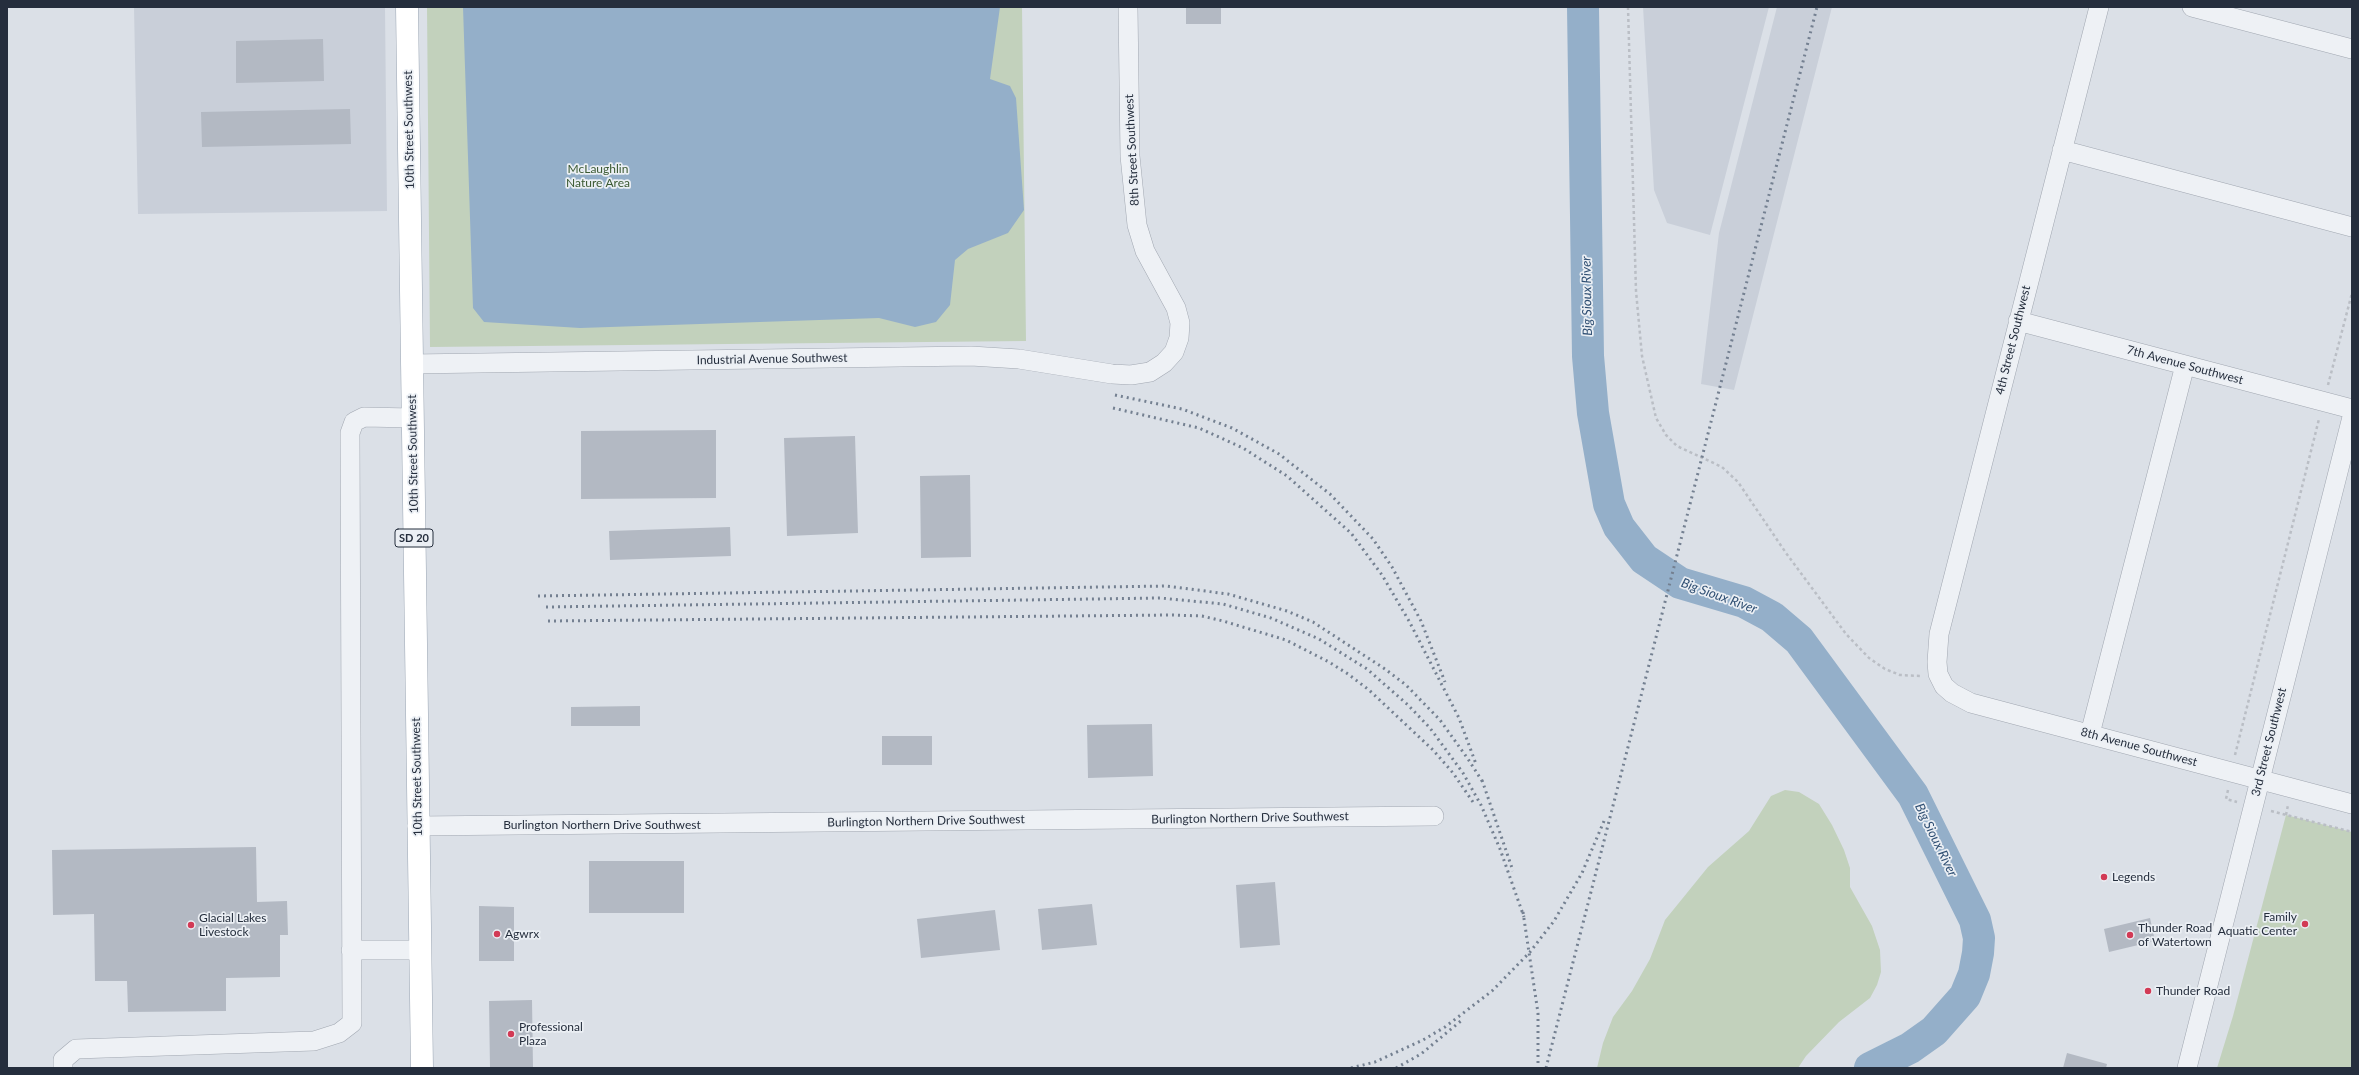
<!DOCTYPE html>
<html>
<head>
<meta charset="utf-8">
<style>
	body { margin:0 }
	#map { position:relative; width:2359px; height:1075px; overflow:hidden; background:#dbe0e7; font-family:Lato,sans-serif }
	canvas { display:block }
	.frame { position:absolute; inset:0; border:8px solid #252e3d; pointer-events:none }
</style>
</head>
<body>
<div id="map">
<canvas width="2359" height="1075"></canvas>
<div class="frame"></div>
</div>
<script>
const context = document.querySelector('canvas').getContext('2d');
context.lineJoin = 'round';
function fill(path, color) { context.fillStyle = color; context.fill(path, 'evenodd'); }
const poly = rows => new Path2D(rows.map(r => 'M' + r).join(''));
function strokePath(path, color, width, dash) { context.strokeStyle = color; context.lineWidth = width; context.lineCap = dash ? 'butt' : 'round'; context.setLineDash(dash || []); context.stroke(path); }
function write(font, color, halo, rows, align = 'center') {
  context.font = font + ' Lato,sans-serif'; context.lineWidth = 3.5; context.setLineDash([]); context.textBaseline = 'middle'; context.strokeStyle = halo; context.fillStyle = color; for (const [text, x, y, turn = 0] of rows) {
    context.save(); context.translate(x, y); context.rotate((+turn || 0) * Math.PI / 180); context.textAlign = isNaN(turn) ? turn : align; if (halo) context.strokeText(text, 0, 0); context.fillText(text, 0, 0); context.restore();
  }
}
const built = poly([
	[134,7,385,7,387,211,138,214],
	[1643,7,1769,7,1710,235,1667,223,1654,190],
	[1777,7,1832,7,1734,390,1701,384,1719,233]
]);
const green = poly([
	[427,7,1022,7,1026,341,430,347],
	[1785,790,1799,792,1819,804,1832,825,1844,850,1850,868,1850,887,1872,926,1880,950,1881,972,1877,985,1870,998,1839,1022,1806,1056,1798,1068,1597,1068,1603,1043,1613,1017,1632,991,1650,959,1665,920,1708,867,1749,831,1771,796],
	[2286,815,2352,832,2352,1068,2217,1068,2233,1016]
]);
const water = poly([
	[463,7,1000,7,990,79,1010,86,1016,98,1024,210,1008,233,968,249,955,260,950,305,936,322,915,327,879,318,580,328,484,322,473,308]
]);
const river = poly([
	[1583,7,1588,356,1593,413,1609,504,1619,527,1644,559,1680,583,1744,602,1772,617,1799,640,1913,795,1975,920,1979,938,1978,953,1974,974,1965,996,1934,1031,1910,1048,1870,1068]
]);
const building = poly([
	[1186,7,1221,7,1221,24,1186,24],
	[323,39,324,81,236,83,236,41],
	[350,109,351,144,202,147,201,112],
	[716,430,716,498,581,499,581,431],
	[855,436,858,533,787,536,784,438],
	[970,475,971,557,921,558,920,476],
	[730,527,731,556,610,560,609,531],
	[640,706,640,726,571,726,571,707],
	[1152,724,1153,776,1088,778,1087,725],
	[882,736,932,736,932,765,882,765],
	[256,847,257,902,287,901,288,935,280,935,280,977,226,978,226,1011,128,1012,127,981,95,981,94,914,53,915,52,850],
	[589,861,684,861,684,913,589,913],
	[1275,882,1280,945,1240,948,1236,885],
	[1092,904,1097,945,1042,950,1038,909],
	[479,906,514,907,514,961,479,961],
	[995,910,1000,950,921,958,917,919],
	[2150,918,2155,941,2109,952,2104,929],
	[532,1000,533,1068,490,1068,489,1001],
	[2067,1053,2107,1064,2106,1068,2063,1068]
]);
const path = poly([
	[1628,7,1636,291,1642,356,1656,418,1666,435,1677,446,1722,467,1738,482,1786,553,1846,634,1869,658,1885,669,1900,675,1920,676],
	[2328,385,2352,293],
	[2235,755,2319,419],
	[2228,790,2226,799,2237,802],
	[2271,811,2352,832],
	[2286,815,2288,805]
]);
const minor = poly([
	[2099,7,1939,634,1937,662,1938,674,1944,686,1952,693,1971,703,2352,804],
	[2192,7,2352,49],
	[2062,150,2352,227],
	[2018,321,2352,409],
	[411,364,971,356,1019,359,1112,374,1131,375,1150,372,1164,363,1174,352,1179,338,1180,323,1176,308,1145,251,1137,225,1130,156,1128,7],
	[2090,734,2185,365],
	[417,826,1434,816],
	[351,950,420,950],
	[63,1068,63,1060,76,1049,314,1041,339,1033,352,1023,350,433,354,422,364,417,412,418],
	[2187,1068,2352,417]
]);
const major = poly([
	[407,7,422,1068]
]);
const rail = poly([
	[1115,395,1182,409,1232,428,1279,454,1330,494,1373,539,1392,567,1421,621,1445,682],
	[1113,408,1199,428,1243,448,1287,476,1351,533,1382,575,1409,621,1459,718,1476,764],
	[538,596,1166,586,1228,594,1287,611,1313,622,1385,669,1406,685,1440,720,1468,759,1484,784],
	[546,607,1160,598,1223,604,1271,618,1319,639,1367,669,1408,705,1430,728,1463,773,1481,805,1500,849,1524,917],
	[548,621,1172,615,1202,616,1223,621,1286,640,1329,662,1348,674,1369,690,1433,750,1453,773,1475,805],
	[1482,780,1513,871],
	[1523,912,1538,1013,1538,1068],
	[1351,1068,1375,1062,1423,1040,1445,1027,1492,991,1530,952,1554,921,1582,873,1604,821],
	[1396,1068,1421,1054,1462,1020],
	[1546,1068,1817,7]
]);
const markers = [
	[2104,877,4,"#d23a55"],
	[2305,924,4,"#d23a55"],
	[191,925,4,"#d23a55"],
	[497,934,4,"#d23a55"],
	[2130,935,4,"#d23a55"],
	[2148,991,4,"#d23a55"],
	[511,1034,4,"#d23a55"]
];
const shields = [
	[414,538,38]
];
const shieldNames = [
	["SD 20",414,538]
];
const streetNames = [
	["10th Street Southwest",409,130,-91],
	["8th Street Southwest",1132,150,-93],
	["4th Street Southwest",2013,340,-76],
	["Industrial Avenue Southwest",772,359,-1],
	["7th Avenue Southwest",2185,365,15],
	["10th Street Southwest",413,454,-91],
	["3rd Street Southwest",2269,742,-76],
	["8th Avenue Southwest",2139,747,15],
	["10th Street Southwest",417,777,-91],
	["Burlington Northern Drive Southwest",1250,818,-1],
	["Burlington Northern Drive Southwest",926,821,-1],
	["Burlington Northern Drive Southwest",602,825]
];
const parkNames = [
	["McLaughlin",598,169],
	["Nature Area",598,183]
];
const poiNames = [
	["Legends",2112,877],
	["Family",2297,917,"right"],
	["Aquatic Center",2297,931,"right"],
	["Glacial Lakes",199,918],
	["Livestock",199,932],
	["Thunder Road",2138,928],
	["of Watertown",2138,942],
	["Agwrx",505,934],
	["Thunder Road",2156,991],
	["Professional",519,1027],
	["Plaza",519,1041]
];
const waterNames = [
	["Big Sioux River",1587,296,-91],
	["Big Sioux River",1719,596,20],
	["Big Sioux River",1936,840,64]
];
fill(built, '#c9cfd9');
fill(green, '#c2d1bc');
fill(water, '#94afc9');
strokePath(river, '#94afc9', 32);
fill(building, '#b3b9c3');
strokePath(minor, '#a1a7b1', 20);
strokePath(major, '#9aa5b3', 23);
strokePath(path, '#babec5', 2.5, [3, 3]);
strokePath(minor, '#eef1f5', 19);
strokePath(major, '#fff', 22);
strokePath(rail, '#748091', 3, [2, 4]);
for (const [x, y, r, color] of markers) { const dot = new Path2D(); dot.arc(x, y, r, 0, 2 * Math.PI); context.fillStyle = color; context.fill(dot); strokePath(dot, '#ebeff4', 1.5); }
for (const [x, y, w] of shields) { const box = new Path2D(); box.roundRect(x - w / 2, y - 9, w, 18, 3); context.fillStyle = '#ebeff4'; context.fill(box); strokePath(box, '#252e3d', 1); }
write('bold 11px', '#252e3d', null, shieldNames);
write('12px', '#252e3d', '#ebeff4', streetNames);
write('12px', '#3a5932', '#ebeff4', parkNames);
write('12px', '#252e3d', '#ebeff4', poiNames, 'left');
write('italic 13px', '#2e4e72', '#ebeff4', waterNames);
</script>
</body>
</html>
